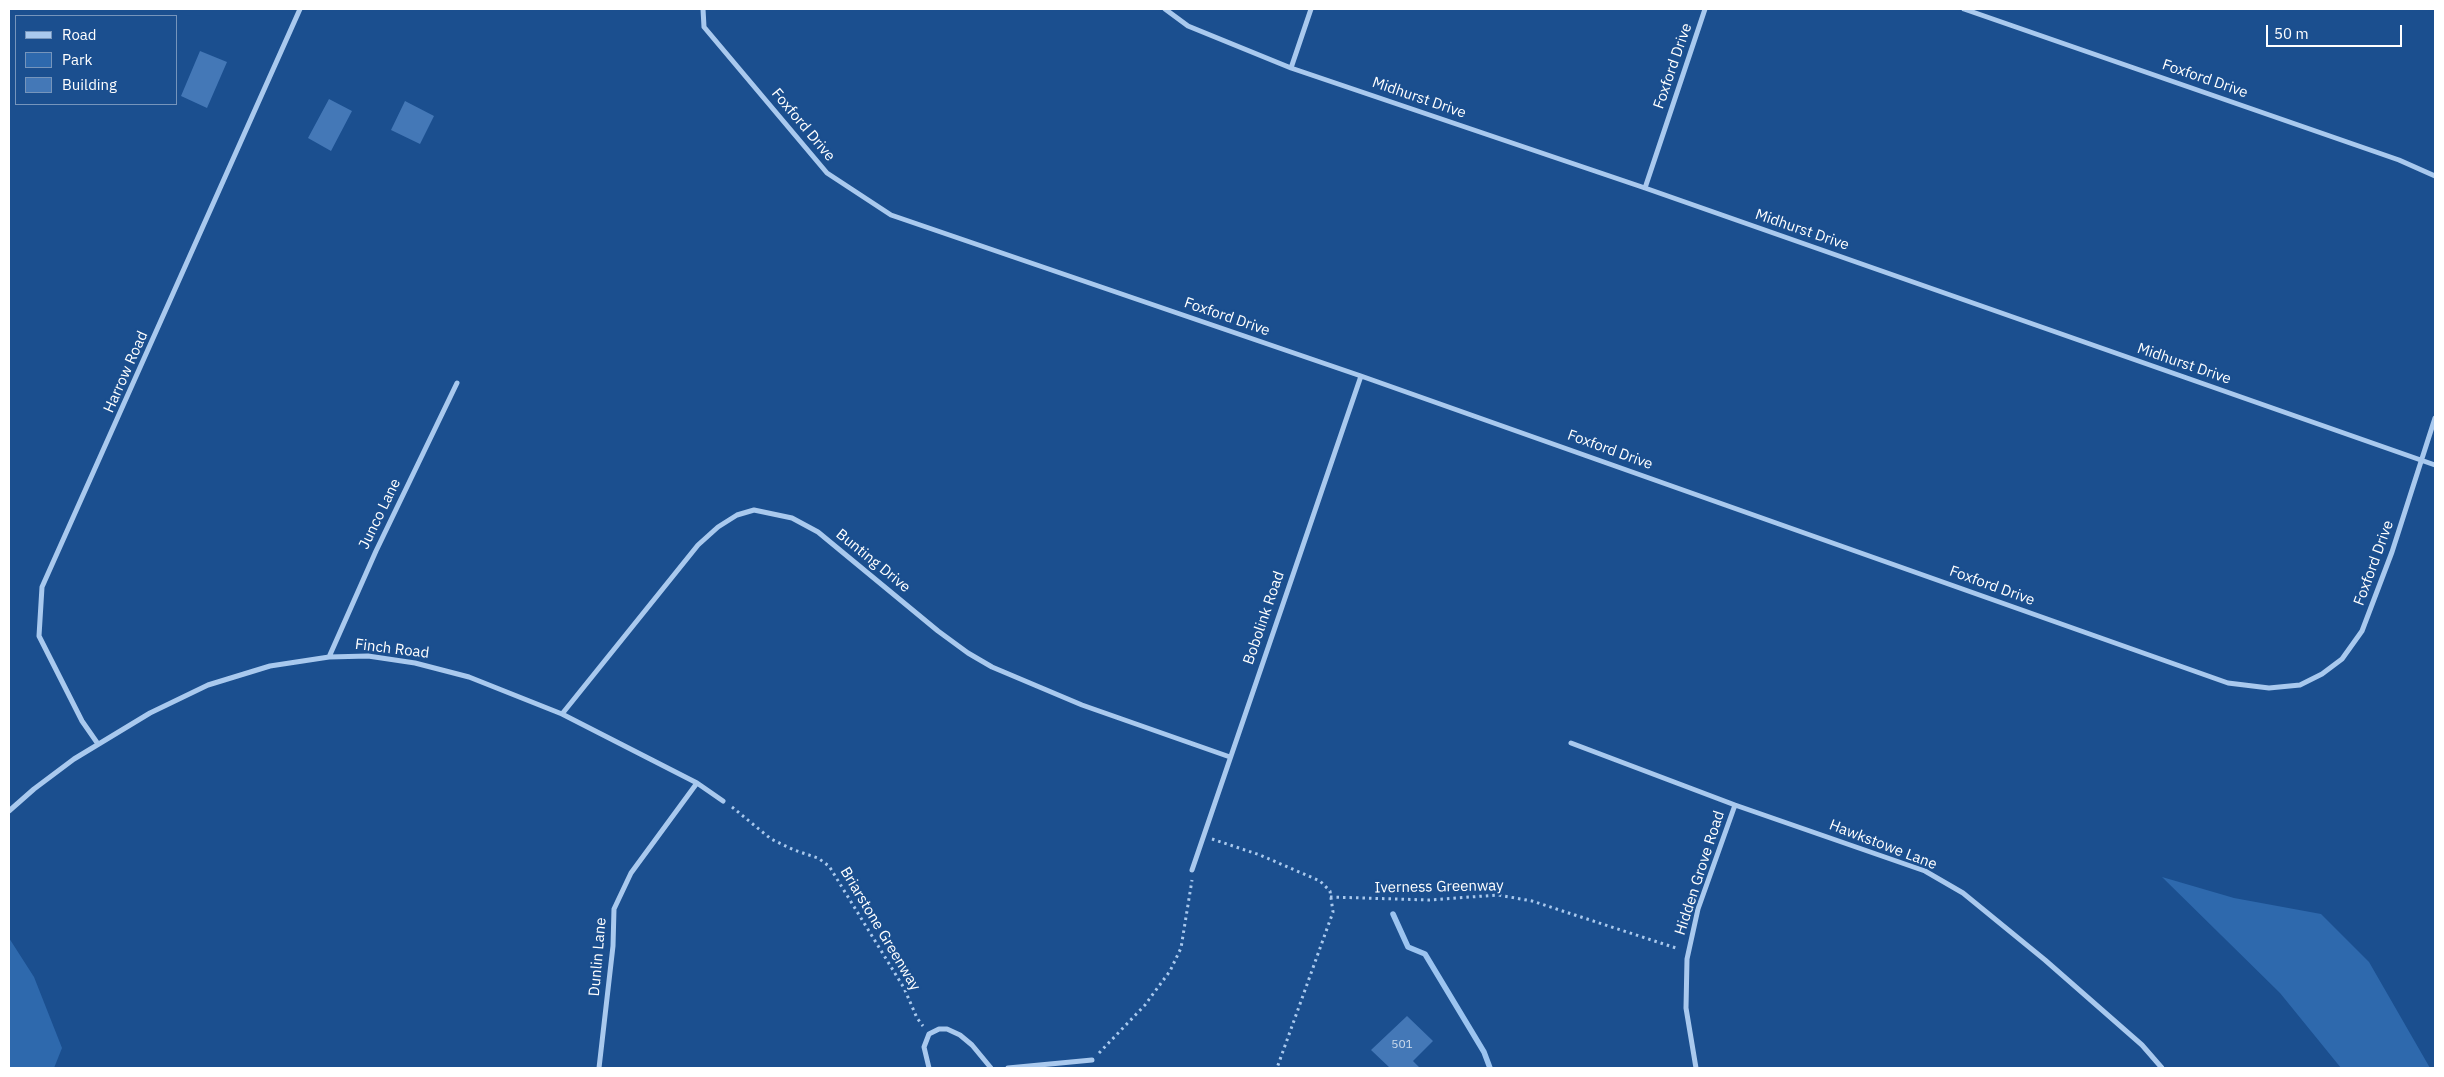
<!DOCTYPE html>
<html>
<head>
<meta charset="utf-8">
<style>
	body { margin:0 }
	#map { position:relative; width:2444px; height:1077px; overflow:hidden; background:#1b4f8f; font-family:"IBM Plex Sans",sans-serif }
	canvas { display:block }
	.frame { position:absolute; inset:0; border:10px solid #fff; pointer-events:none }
	.legend { position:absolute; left:15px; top:15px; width:162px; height:90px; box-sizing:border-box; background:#1b4f8f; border:1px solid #7695bc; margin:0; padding:6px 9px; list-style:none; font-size:15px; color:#fff }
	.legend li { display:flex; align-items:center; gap:10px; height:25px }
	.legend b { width:25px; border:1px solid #7695bc }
	.scale { position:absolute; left:2266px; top:25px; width:136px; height:22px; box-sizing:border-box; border:2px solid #fff; border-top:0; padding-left:6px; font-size:15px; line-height:18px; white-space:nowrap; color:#fff; -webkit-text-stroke:4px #1b4f8f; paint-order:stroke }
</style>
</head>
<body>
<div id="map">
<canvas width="2444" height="1077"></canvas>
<div class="frame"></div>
<ul class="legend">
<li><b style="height:6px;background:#a9c9ee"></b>Road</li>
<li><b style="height:14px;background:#2e69ad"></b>Park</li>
<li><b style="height:14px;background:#4478b7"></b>Building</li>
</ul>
<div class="scale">50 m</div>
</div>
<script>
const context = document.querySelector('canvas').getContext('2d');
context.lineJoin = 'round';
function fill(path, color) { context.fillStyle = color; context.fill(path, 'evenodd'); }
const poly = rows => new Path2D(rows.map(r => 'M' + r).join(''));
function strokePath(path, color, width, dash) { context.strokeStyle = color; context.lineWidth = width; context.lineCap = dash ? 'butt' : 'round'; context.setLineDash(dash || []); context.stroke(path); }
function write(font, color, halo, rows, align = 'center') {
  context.font = font + ' "IBM Plex Sans",sans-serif'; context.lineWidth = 4.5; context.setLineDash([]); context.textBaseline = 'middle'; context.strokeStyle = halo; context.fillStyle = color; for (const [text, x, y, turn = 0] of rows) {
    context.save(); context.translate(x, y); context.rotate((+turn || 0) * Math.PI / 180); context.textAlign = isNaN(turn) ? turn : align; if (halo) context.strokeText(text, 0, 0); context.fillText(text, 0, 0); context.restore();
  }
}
const green = poly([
	[2162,877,2234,898,2321,914,2369,962,2430,1068,2341,1068,2280,993],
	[9,938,34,977,62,1048,54,1068,9,1068]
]);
const stream = poly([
	[1393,914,1408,947,1425,954,1484,1052,1490,1068]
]);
const building = poly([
	[200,51,227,62,207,108,181,96],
	[329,99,352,111,331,151,308,138],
	[405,101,434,116,420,144,391,130],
	[1407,1016,1433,1041,1413,1061,1420,1068,1390,1068,1371,1050]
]);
const path = poly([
	[732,807,771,839,794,850,818,858,829,866,904,988,917,1018,923,1026],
	[1212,839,1260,855,1320,881,1330,891,1333,912,1277,1068],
	[1330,897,1429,900,1498,895,1532,901,1679,949],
	[1099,1053,1145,1005,1170,971,1181,948,1192,880]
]);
const minor = poly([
	[703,9,704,27,827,173,891,215,1361,376,2228,683,2269,688,2300,685,2322,674,2342,659,2362,631,2392,552,2435,418],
	[1165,9,1188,26,1291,68,1645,188,2435,465],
	[1964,9,2399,160,2435,176],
	[1291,68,1311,9],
	[1645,188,1705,9],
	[329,657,376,551,457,383],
	[562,714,698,545,718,527,737,515,754,510,792,518,818,532,938,631,968,653,992,667,1082,705,1230,757],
	[1571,743,1735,805,1925,871,1963,893,2045,960,2142,1045,2162,1068],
	[98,744,82,721,39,636,42,587,300,9],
	[9,811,34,789,74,759,150,713,208,685,270,666,329,657,368,656,415,663,469,677,562,714,697,783,723,801],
	[1192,870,1361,376],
	[599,1068,613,946,614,909,631,873,697,783],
	[929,1068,924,1047,929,1034,939,1029,947,1029,960,1035,972,1045,991,1068],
	[1008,1068,1092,1060],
	[1696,1068,1686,1008,1687,959,1698,909,1735,805]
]);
const numberNames = [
	["501",1402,1045]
];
const streetNames = [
	["Foxford Drive",1673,66,-71],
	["Foxford Drive",2205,79,19],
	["Midhurst Drive",1419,98,19],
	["Foxford Drive",803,125,50],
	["Midhurst Drive",1802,230,19],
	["Foxford Drive",1227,317,19],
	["Midhurst Drive",2184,364,19],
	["Harrow Road",126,372,-66],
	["Foxford Drive",1610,450,20],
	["Junco Lane",380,514,-64],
	["Bunting Drive",873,561,39],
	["Foxford Drive",2374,563,-70],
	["Foxford Drive",1992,586,20],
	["Bobolink Road",1264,618,-71],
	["Finch Road",392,649,7],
	["Hawkstowe Lane",1883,845,21],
	["Hidden Grove Road",1700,873,-72],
	["Iverness Greenway",1439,887,-1],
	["Briarstone Greenway",880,929,59],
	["Dunlin Lane",598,957,-85]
];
fill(green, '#2e69ad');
strokePath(stream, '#9cc4f0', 5.5);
fill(building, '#4478b7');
strokePath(path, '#a9c9ee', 3, [2.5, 4]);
strokePath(minor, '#a9c9ee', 5);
write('12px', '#d0dded', null, numberNames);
write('15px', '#fff', '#1b4f8f', streetNames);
</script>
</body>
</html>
